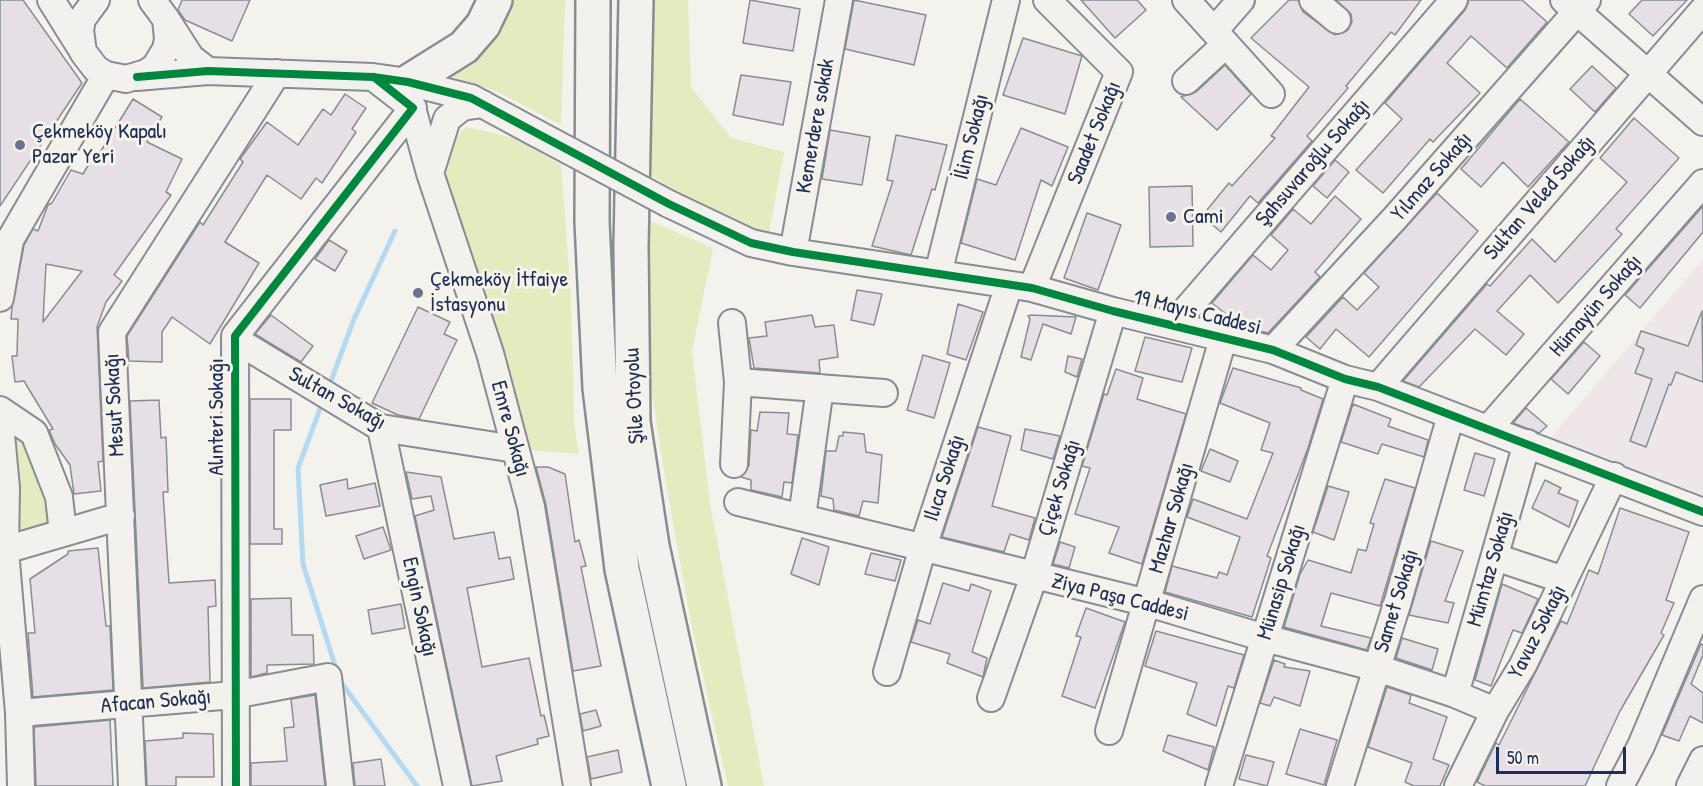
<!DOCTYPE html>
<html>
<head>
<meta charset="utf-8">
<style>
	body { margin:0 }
	#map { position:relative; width:1703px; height:786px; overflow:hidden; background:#f4f2ec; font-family:"Patrick Hand",sans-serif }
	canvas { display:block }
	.scale { position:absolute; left:1496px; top:747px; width:130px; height:27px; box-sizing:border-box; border:3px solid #1b2f5e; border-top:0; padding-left:8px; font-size:18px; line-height:21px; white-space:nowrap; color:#1b2f5e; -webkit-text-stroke:4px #f7f3e8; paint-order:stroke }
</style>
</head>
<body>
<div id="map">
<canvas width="1703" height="786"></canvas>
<div class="scale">50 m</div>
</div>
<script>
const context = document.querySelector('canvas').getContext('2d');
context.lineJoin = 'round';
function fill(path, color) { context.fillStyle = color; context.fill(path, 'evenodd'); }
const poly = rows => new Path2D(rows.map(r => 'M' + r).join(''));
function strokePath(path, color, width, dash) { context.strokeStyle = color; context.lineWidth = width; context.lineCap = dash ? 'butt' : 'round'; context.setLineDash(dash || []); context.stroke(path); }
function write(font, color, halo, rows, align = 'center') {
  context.font = font + ' "Patrick Hand",sans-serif'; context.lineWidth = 6; context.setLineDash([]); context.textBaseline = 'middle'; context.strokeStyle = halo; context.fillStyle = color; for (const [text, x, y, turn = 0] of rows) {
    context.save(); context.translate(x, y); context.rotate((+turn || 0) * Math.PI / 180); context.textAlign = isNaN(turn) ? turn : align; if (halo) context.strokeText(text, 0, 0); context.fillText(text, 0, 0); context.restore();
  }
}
const built = poly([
	[1703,259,1703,502,1547,442]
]);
const green = poly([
	[512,0,565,0,561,125,498,92,439,72,465,65,492,44],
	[649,0,688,0,691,87,731,138,784,152,769,232,739,226,646,173],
	[466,127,514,138,561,165,571,296,574,423,579,454,530,450,444,186,444,148],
	[646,219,713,248,692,351,710,504,764,786,728,786,692,627,666,484,648,367],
	[16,420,62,520,14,544,5,423]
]);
const stream = poly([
	[328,389,354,319,395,231],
	[323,401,298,468,303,564,337,672],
	[340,681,417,786]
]);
const building = poly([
	[0,0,23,0,82,83,0,206,0,0],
	[182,0,250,0,232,41,185,20,178,10,182,0],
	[750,0,800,9,793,51,743,43,750,0],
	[854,0,926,15,914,65,845,49,854,0],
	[1081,0,1137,0,1146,10,1115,38,1081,0],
	[1289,0,1298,0,1303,12,1335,35,1348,30,1352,22,1351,14,1336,0,1421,0,1395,35,1391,32,1346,86,1348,88,1307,136,1312,141,1258,203,1250,196,1221,232,1202,216,1229,183,1232,186,1275,138,1271,136,1309,87,1251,38,1289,0],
	[1469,0,1522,0,1547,22,1507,68,1471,36,1447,63,1480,93,1433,142,1430,139,1383,193,1356,170,1402,119,1385,103,1465,10,1469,0],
	[1642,0,1687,0,1653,36,1629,14,1642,0],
	[1023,38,1082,56,1065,114,1003,95,1023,38],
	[1225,65,1251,94,1217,130,1181,97,1196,92,1225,65],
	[1592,66,1616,88,1595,112,1570,89,1592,66],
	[741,75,791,82,783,125,733,115,741,75],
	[345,94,366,108,352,129,356,132,322,183,316,178,301,199,267,175,225,242,259,263,210,344,172,317,162,332,162,362,129,361,127,336,200,222,203,225,243,162,240,159,267,122,298,145,323,109,331,115,345,94],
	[133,99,162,117,147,142,182,159,166,192,171,195,114,275,122,281,106,302,97,327,103,461,98,462,101,491,74,494,70,465,55,444,49,430,53,429,24,381,15,382,12,356,17,356,18,319,11,319,12,307,24,245,33,229,38,231,48,205,52,203,71,170,83,174,96,152,99,154,133,99],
	[46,264,82,271,43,322,46,264],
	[1520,99,1569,142,1528,187,1503,162,1481,187,1461,169,1520,99],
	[1634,118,1679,158,1616,229,1622,234,1602,256,1558,303,1530,275,1497,311,1524,334,1506,355,1475,329,1419,387,1403,381,1487,284,1490,286,1532,239,1555,262,1627,182,1600,158,1634,118],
	[1021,128,1068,147,1052,186,1041,180,1015,260,961,243,977,179,996,185,1021,128],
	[830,130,870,137,862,185,822,179,830,130],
	[896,135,947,145,935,190,932,189,911,255,872,246,893,181,887,180,896,135],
	[1335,160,1349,172,1327,198,1313,186,1335,160],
	[1192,186,1193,246,1150,247,1149,187,1192,186],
	[1437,193,1478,231,1369,357,1336,329,1320,349,1306,337,1343,297,1357,310,1379,287,1364,273,1437,193],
	[1335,196,1361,219,1315,272,1320,277,1268,333,1242,327,1212,303,1253,255,1271,270,1288,250,1271,235,1293,209,1311,224,1335,196],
	[1703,206,1703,232,1640,308,1625,295,1703,206],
	[1087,213,1121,225,1098,290,1064,278,1087,213],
	[329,240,347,251,335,271,315,259,329,240],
	[857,290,882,294,874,325,851,320,857,290],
	[958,304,983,312,966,360,947,354,958,304],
	[418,307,450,322,444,334,457,340,419,419,398,415,372,403,418,307],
	[1702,311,1703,382,1676,372,1671,385,1669,384,1646,447,1630,441,1652,379,1635,373,1644,349,1636,345,1641,331,1688,346,1702,311],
	[271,315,313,346,301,362,255,334,271,315],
	[812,315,815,327,834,325,838,357,819,360,820,373,754,368,749,338,767,336,765,322,812,315],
	[1031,315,1076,317,1071,334,1043,324,1031,360,1021,357,1030,319,1028,316,1031,315],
	[1145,337,1192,348,1182,382,1135,371,1145,337],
	[1584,342,1600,356,1568,394,1551,379,1584,342],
	[923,355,950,363,934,418,907,410,923,355],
	[1068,356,1082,359,1077,377,1065,372,1068,356],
	[1233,368,1301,388,1301,390,1323,399,1308,448,1267,556,1271,558,1252,617,1165,592,1172,566,1217,578,1219,572,1227,575,1240,537,1187,517,1193,499,1247,519,1273,453,1261,450,1270,423,1220,403,1233,368],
	[1116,369,1143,378,1137,399,1186,414,1142,564,1109,553,1119,527,1075,514,1090,468,1082,466,1104,394,1107,395,1116,369],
	[250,399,291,399,291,430,274,430,274,529,282,529,282,544,250,544,250,399],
	[159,400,161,438,166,437,168,492,163,492,169,583,215,580,216,606,208,607,210,682,143,688,130,401,159,400],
	[1353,404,1391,419,1388,426,1428,440,1424,457,1382,444,1378,454,1341,442,1353,404],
	[1526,408,1547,426,1539,433,1513,423,1526,408],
	[760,412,789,413,787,434,798,435,792,483,784,482,782,497,751,490,751,480,741,477,749,465,751,430,757,431,760,412],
	[978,427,1011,436,992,506,1035,518,1029,540,1010,534,1004,552,942,537,978,427],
	[1025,429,1060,436,1053,459,1021,450,1025,429],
	[843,432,864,434,866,452,882,455,878,503,863,501,859,516,834,510,833,499,821,496,826,451,836,451,839,436,843,436,843,432],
	[1210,449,1238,461,1230,482,1201,471,1210,449],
	[1475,453,1495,459,1484,496,1464,490,1475,453],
	[536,467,548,467,565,474,575,542,579,540,586,566,581,567,601,666,573,671,546,505,536,467],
	[406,472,441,477,454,539,494,532,499,559,510,557,514,579,467,588,482,667,529,658,541,716,544,715,549,736,537,739,538,744,496,756,502,781,472,786,415,516,434,510,431,496,412,499,406,472],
	[347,479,348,489,375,483,380,506,326,516,320,485,347,479],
	[1385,479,1415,488,1380,606,1331,593,1321,626,1371,638,1367,650,1284,627,1300,574,1308,560,1351,573,1358,549,1366,551,1374,524,1370,523,1385,479],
	[1545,480,1561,488,1558,493,1578,501,1569,527,1532,508,1545,480],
	[1328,486,1349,492,1334,540,1313,532,1328,486],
	[1620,508,1689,532,1666,600,1674,603,1661,633,1664,635,1620,711,1585,786,1485,786,1477,782,1496,743,1499,745,1561,621,1567,624,1589,570,1598,574,1620,508],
	[383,527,391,550,364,559,356,536,383,527],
	[802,538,829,547,819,585,791,574,802,538],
	[1431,541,1463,551,1445,601,1454,603,1448,623,1409,615,1431,541],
	[1060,542,1075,547,1069,568,1053,564,1060,542],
	[98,548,106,626,110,626,113,690,33,697,28,633,35,633,30,579,68,554,68,551,98,548],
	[871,553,901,560,895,581,865,574,871,553],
	[943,583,969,591,971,584,991,591,972,652,987,658,983,677,947,663,950,654,911,642,918,620,930,624,943,583],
	[1502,584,1538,599,1522,633,1513,630,1491,686,1475,680,1502,584],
	[291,598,292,635,313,635,314,664,267,665,267,673,251,677,251,599,291,598],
	[401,604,405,628,372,634,368,610,401,604],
	[1086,608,1125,622,1095,708,1062,696,1081,637,1076,636,1086,608],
	[1156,631,1244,655,1234,688,1228,686,1216,726,1187,714,1197,683,1145,666,1156,631],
	[1402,638,1438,649,1432,670,1396,658,1402,638],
	[1701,644,1703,645,1703,655,1691,684,1703,693,1703,723,1690,716,1679,741,1662,735,1701,644],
	[1274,660,1285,664,1284,667,1310,671,1300,706,1274,697,1270,706,1260,703,1274,660],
	[1387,687,1411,695,1409,703,1447,717,1433,759,1449,765,1440,786,1414,786,1405,782,1412,763,1368,747,1387,687],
	[315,695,325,786,251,786,251,763,287,761,284,728,294,727,291,699,315,695],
	[596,710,601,726,583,731,580,714,596,710],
	[110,720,113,786,36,786,34,727,110,720],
	[1300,729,1337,740,1324,785,1286,774,1300,729],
	[183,733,213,734,214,777,176,777,176,786,147,786,145,741,183,738,183,733],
	[1168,735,1214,747,1208,770,1163,751,1168,735],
	[618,750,622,772,591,779,587,757,618,750],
	[1246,755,1274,762,1267,786,1239,779,1246,755],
	[381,759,385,786,355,786,353,763,381,759]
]);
const minor = poly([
	[51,0,81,48],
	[96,0,82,19,80,30,83,52,96,69,106,75,126,79,146,73,155,67,166,49,168,39,166,19,152,0],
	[1186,0,1271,94],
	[1313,0,1337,20],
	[1564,0,1703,122],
	[166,19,191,58,208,71],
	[1214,31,1241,0],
	[137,77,208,71,373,77,408,82,471,98,534,132],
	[1186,81,1226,44],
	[409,97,430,173,490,353,531,507,577,786],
	[430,173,447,119,462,107,483,104],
	[669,204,751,243,793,252,1032,288,1113,311,1273,350,1345,379,1378,387,1703,512],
	[793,252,839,0],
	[938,274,1006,0],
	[1032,288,1119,72,1047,0],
	[0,298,10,240,106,75],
	[732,323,738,382,734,464],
	[1173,325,1454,0],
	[236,340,381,428,515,449],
	[1273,350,1395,218,1587,0],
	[738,382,884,393],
	[1378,387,1703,10],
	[0,410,34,433,59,497,63,533],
	[0,424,6,488,5,550,19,713,21,786],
	[381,428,457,786],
	[1488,429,1703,183],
	[738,502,1148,603,1265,638,1377,668,1455,694,1495,711],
	[802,517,820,388],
	[0,555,5,550,121,516],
	[1495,557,1564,580],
	[887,672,923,547,1009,285],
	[1455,694,1527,443],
	[991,698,1034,576,1113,311],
	[19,713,234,695,328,677,340,786],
	[1109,731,1223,339],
	[132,786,112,332,277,73],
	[236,786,235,336,413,108,373,77],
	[1219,786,1345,379],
	[1340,786,1398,601,1451,415],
	[1458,786,1495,711,1523,665,1614,476],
	[1620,786,1641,746,1703,599],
	[1690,786,1703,760]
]);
const highway = poly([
	[593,0,592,222,600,388,622,569,669,786],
	[636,0,631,246,633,422,652,546,704,786],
	[408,82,464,47,483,25,495,0]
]);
const minorBridge = poly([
	[534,132,669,204]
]);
const cycleway = poly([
	[137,77,208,71,373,77,408,82,471,98,669,204,751,243,793,252,1032,288,1113,311,1273,350,1345,379,1378,387,1703,512],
	[236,786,235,336,413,108,374,77]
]);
const markers = [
	[20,145,6,"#677390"],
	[1171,217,6,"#677390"],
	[418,293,6,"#677390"]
];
const streetNames = [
	["Kemerdere sokak",816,126,-80],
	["Saadet Sokağı",1095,133,-68],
	["İlim Sokağı",972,137,-76],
	["Şahsuvaroğlu Sokağı",1313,163,-49],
	["Yılmaz Sokağı",1432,177,-49],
	["Sultan Veled Sokağı",1540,198,-49],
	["Hümayün Sokağı",1596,306,-49],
	["19 Mayıs Caddesi",1197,313,14],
	["Şile Otoyolu",635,396,-93],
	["Sultan Sokağı",337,399,29],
	["Mesut Sokağı",115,405,-93],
	["Alınteri Sokağı",217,417,-90],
	["Emre Sokağı",510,429,75],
	["Ilıca Sokağı",945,478,-72],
	["Çiçek Sokağı",1060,488,-73],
	["Mazhar Sokağı",1172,518,-74],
	["Mümtaz Sokağı",1491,569,-74],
	["Münasip Sokağı",1282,582,-73],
	["Ziya Paşa Caddesi",1120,598,14],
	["Samet Sokağı",1397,601,-73],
	["Engin Sokağı",419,607,78],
	["Yavuz Sokağı",1538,632,-63],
	["Afacan Sokağı",156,702,-5]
];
const poiNames = [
	["Çekmeköy Kapalı",32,132],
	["Pazar Yeri",32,157],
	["Cami",1183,217],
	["Çekmeköy İtfaiye",430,280],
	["İstasyonu",430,305]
];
fill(built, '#eee6e8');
fill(green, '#e3ebbf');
strokePath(stream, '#b3d9f3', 5);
fill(building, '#e6e0e6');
strokePath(building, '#898c92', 1.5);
strokePath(minor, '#898c92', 30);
strokePath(highway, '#898c92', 38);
strokePath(minor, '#f2f1ed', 26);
strokePath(highway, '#f2f1ed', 33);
strokePath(minorBridge, '#898c92', 30, []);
strokePath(minorBridge, '#f2f1ed', 26);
strokePath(cycleway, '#00873e', 8);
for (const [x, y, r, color] of markers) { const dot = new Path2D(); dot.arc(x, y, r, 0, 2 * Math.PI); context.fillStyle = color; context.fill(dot); strokePath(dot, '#f7f3e8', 2); }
write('22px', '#1b2f5e', '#f7f3e8', streetNames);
write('22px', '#1b2f5e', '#f7f3e8', poiNames, 'left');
</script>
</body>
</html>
